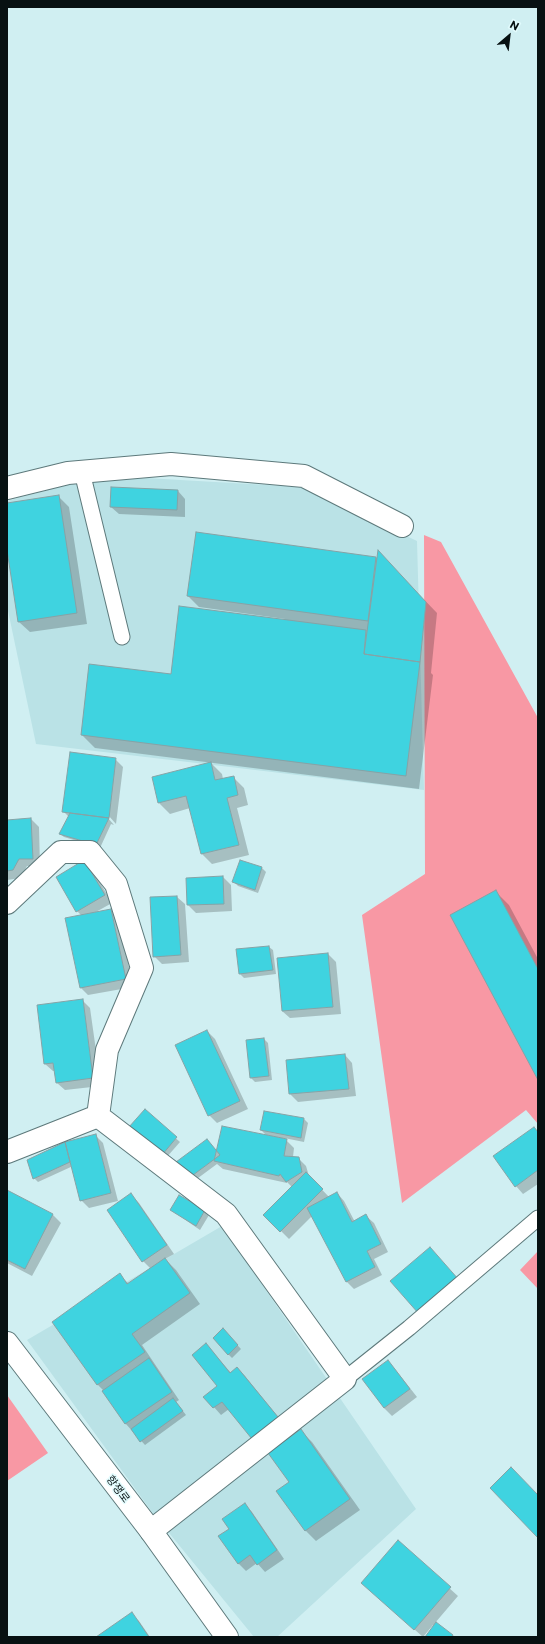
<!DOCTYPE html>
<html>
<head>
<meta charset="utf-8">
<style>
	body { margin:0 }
	#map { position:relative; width:545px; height:1644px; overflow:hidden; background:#d0eff2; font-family:Commissioner,sans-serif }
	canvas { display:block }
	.frame { position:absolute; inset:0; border:8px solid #071112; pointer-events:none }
	.north { position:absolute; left:489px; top:16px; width:40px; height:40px; -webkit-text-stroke:3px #e2fbfd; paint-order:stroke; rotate:28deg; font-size:11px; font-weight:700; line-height:16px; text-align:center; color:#071112 }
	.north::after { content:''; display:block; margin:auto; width:14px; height:18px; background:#071112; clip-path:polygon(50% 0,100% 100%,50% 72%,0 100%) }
</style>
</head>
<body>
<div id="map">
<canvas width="545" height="1644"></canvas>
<div class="frame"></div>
<div class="north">N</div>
</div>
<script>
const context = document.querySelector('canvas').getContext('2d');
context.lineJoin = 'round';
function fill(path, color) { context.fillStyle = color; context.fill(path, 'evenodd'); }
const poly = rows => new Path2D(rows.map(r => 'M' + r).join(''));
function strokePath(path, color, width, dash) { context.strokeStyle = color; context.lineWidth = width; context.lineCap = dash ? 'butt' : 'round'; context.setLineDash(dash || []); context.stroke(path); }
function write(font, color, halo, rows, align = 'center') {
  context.font = font + ' Commissioner,"Noto Sans KR",sans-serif'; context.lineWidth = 3; context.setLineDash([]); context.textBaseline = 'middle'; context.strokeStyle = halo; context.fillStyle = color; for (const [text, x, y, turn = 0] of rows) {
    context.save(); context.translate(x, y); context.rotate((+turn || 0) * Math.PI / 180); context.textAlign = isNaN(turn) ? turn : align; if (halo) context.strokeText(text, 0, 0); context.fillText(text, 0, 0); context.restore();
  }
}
const built = poly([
	[146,478,302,487,417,541,424,790,36,744,7,606,7,501,70,484],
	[222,1226,416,1509,277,1637,254,1637,152,1512,27,1340]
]);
const green = poly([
	[424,535,441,542,538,718,538,1124,526,1110,402,1203,362,915,425,874],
	[538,1251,538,1289,520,1270],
	[7,1395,48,1453,7,1481]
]);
const shadow = poly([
	[178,491,185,499,185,517,119,514,111,507],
	[58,496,69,507,87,624,30,632,19,622,7,543,7,504],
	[197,533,377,558,388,562,437,613,431,673,433,675,419,789,95,748,82,735,172,675,285,621,285,619,199,607,188,596],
	[115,759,123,767,116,824,108,815,108,818,114,825,111,824,100,848,64,837,60,834,69,817,63,811],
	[211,763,222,774,223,779,233,777,244,788,248,805,237,808,249,855,212,864,201,853,190,808,170,814,159,803],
	[31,819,39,827,40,867,27,866,21,878,7,880,7,821],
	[84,861,92,869,112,903,94,913,111,910,119,918,133,987,88,995,81,988,82,916,77,911],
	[241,861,262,868,266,872,258,893,238,886,234,882],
	[223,877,231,885,232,911,196,913,188,905],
	[496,892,509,905,538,959,538,1078],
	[177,897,185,904,189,962,162,964,154,956,151,898],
	[269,947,273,950,276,974,244,978,240,974],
	[328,954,336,962,341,1014,290,1018,282,1011],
	[82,1000,90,1008,101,1086,65,1090,57,1083,56,1071,53,1071,45,1064],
	[207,1031,215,1039,248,1109,217,1123,209,1115],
	[264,1039,268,1043,272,1080,255,1082,251,1078],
	[345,1055,352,1063,356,1096,298,1102,290,1094],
	[145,1111,180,1142,166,1158],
	[304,1119,308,1123,304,1142,284,1138,294,1148,293,1157,298,1158,306,1166,309,1176,329,1197,337,1193,344,1201,355,1222,366,1216,374,1223,388,1252,374,1259,382,1275,354,1289,347,1282,312,1216,289,1239,265,1215,292,1187,287,1182,287,1183,223,1169,217,1164,194,1181,190,1178,207,1140,217,1151,267,1136,261,1130],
	[538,1132,538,1184,523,1194,516,1186],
	[95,1135,103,1143,118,1201,89,1208,81,1200,73,1166,38,1182,34,1178,28,1161,66,1143],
	[7,1191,53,1215,61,1223,32,1276,7,1263],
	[131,1195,139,1203,174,1254,165,1259,176,1270,200,1304,142,1345,179,1400,176,1402,186,1415,145,1445,125,1423,104,1391,98,1385,53,1322,120,1275,129,1284,151,1269,143,1261],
	[171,1210,205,1211,209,1215,200,1230],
	[227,1334,241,1349,232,1358,228,1354],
	[206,1344,231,1373,237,1368,245,1376,285,1426,260,1446,229,1409,221,1415,205,1397,218,1386],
	[388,1361,395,1369,417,1397,392,1416,384,1408,363,1379],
	[301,1431,312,1442,360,1510,316,1541,306,1531,290,1482],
	[244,1504,252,1512,284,1559,265,1572,257,1563,246,1571,238,1563,230,1529],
	[398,1542,458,1596,435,1623,454,1637,426,1637,434,1626,433,1625,423,1637,362,1583],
	[131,1614,139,1621,150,1637,98,1637]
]);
const building = poly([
	[111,487,178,490,177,510,110,507,111,487],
	[59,495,77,613,18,622,7,550,7,503,59,495],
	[196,532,376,557,368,621,187,596,196,532],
	[378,550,426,602,420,662,364,654,378,550],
	[179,606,366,630,364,654,420,662,406,776,81,735,89,664,171,674,179,606],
	[70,752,116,758,109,818,62,812,70,752],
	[211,762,215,780,234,776,238,795,227,798,239,845,201,854,186,796,158,803,152,777,211,762],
	[70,813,109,818,96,845,59,834,70,813],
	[31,818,33,859,19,859,13,870,7,871,7,820,31,818],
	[84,860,105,895,76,912,56,877,84,860],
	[240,860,262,867,255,890,232,882,240,860],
	[223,876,224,904,187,905,186,878,223,876],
	[496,890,538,969,538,1080,450,915,496,890],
	[177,896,181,955,153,957,150,897,177,896],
	[111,909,126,979,80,988,65,918,111,909],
	[269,946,273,970,239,974,236,949,269,946],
	[328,953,333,1007,282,1011,277,958,328,953],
	[83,999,93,1078,56,1083,53,1063,44,1064,37,1005,83,999],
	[207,1030,240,1101,208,1116,175,1045,207,1030],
	[264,1038,269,1076,250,1078,246,1040,264,1038],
	[345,1054,349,1089,289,1094,286,1060,345,1054],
	[145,1109,177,1137,162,1155,129,1127,145,1109],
	[264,1111,304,1118,301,1138,260,1130,264,1111],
	[222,1126,287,1139,284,1156,299,1157,302,1172,286,1182,280,1174,279,1176,214,1161,222,1126],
	[534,1127,538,1132,538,1170,515,1187,493,1156,534,1127],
	[96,1134,111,1193,80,1201,65,1142,96,1134],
	[207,1139,220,1155,189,1178,176,1162,207,1139],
	[65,1142,70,1162,33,1179,27,1160,65,1142],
	[306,1172,323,1189,280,1232,263,1215,306,1172],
	[7,1190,53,1214,25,1269,7,1260,7,1190],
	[337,1192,352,1222,366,1214,381,1244,367,1251,375,1267,346,1282,307,1208,337,1192],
	[131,1193,167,1245,142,1262,107,1210,131,1193],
	[179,1195,205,1210,196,1226,170,1210,179,1195],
	[430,1247,459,1280,419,1314,390,1281,430,1247],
	[165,1258,190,1293,132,1334,145,1352,97,1385,52,1322,120,1273,127,1284,165,1258],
	[223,1328,238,1345,228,1355,213,1338,223,1328],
	[206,1343,230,1373,237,1367,278,1417,252,1439,222,1402,213,1408,203,1397,217,1386,192,1355,206,1343],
	[149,1358,172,1392,125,1424,102,1391,149,1358],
	[388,1360,410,1389,384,1408,362,1379,388,1360],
	[173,1398,183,1411,140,1442,131,1429,173,1398],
	[301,1429,350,1499,305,1531,276,1491,289,1482,268,1453,301,1429],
	[511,1467,538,1495,538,1538,490,1488,511,1467],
	[245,1503,277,1550,257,1565,250,1555,238,1564,218,1536,229,1529,222,1519,245,1503],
	[398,1540,451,1587,414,1630,361,1583,398,1540],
	[132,1612,149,1637,96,1637,132,1612],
	[436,1622,453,1635,452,1637,425,1637,436,1622]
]);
const lane = poly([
	[82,472,122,637],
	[345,1379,409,1328,538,1218]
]);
const street = poly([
	[7,488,68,473,171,464,304,476,402,526],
	[7,903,61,852,90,852,116,884,142,968,107,1050,98,1116],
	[7,1152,98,1116,226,1214,345,1379,151,1531]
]);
const secondary = poly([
	[7,1343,151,1531,227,1637]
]);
const streetNames = [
	["항쟁로",118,1489,53]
];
fill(built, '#bae2e6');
fill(green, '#f898a4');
fill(shadow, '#0003');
fill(building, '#3fd3e0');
strokePath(building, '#86a3a6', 1);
strokePath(lane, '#5d797b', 17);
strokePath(street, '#5d797b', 24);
strokePath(secondary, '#5d797b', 24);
strokePath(lane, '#fff', 15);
strokePath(street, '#fff', 22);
strokePath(secondary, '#fff', 22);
write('11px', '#071112', '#e2fbfd', streetNames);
</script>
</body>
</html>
